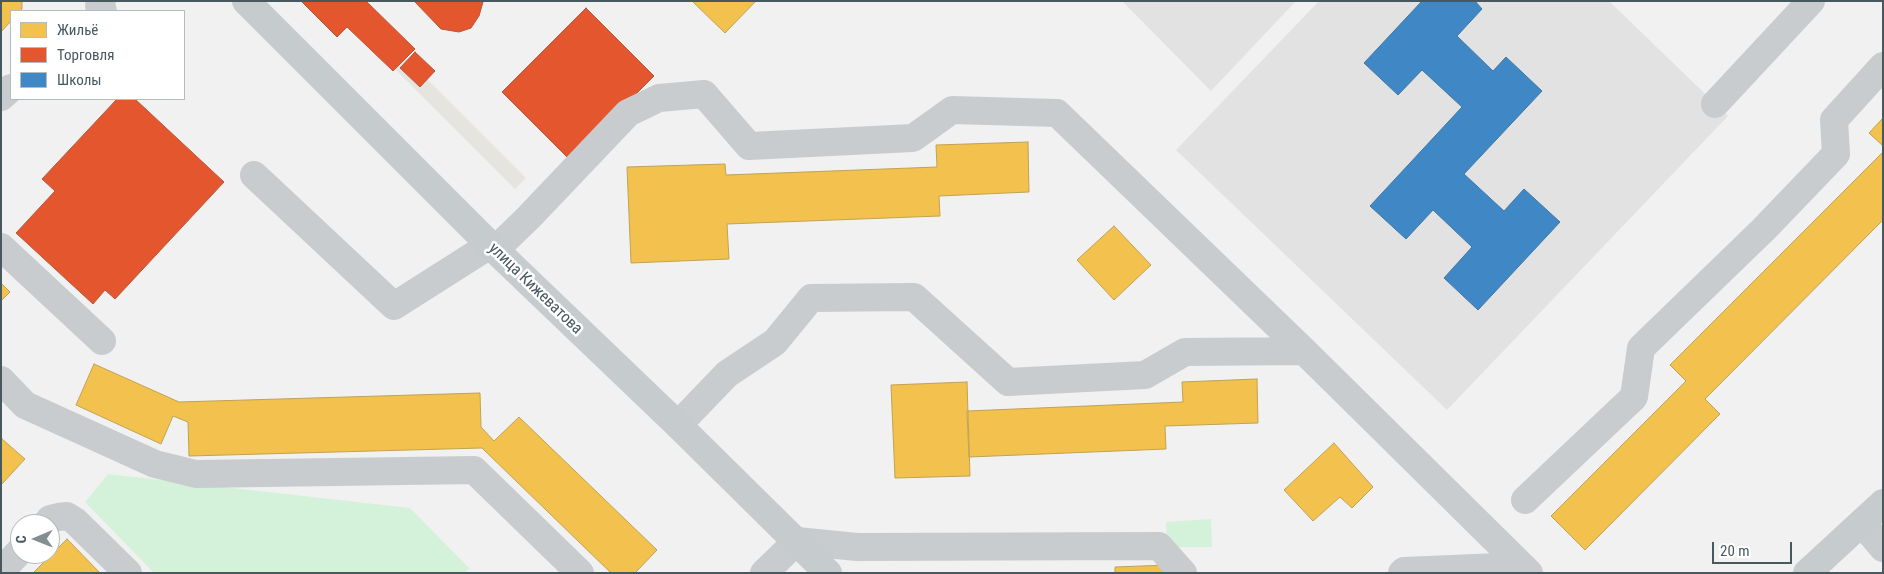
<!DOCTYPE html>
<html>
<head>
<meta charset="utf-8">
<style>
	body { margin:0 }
	#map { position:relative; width:1884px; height:574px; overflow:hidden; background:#f2f1f1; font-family:"Roboto Condensed",sans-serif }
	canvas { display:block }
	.frame { position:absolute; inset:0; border:2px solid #47585f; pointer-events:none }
	.legend { position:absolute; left:10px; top:10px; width:175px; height:90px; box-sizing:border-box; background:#fff; border:1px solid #b5bcbf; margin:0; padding:6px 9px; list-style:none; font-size:15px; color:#47585f }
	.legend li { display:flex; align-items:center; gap:10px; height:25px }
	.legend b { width:25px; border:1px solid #b5bcbf }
	.north { position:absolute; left:10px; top:514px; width:50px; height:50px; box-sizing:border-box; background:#fff; border:1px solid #b5bcbf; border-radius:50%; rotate:269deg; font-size:14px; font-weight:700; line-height:20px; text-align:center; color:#47585f }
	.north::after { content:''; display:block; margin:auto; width:18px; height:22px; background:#838e92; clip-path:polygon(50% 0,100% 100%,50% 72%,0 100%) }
	.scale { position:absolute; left:1712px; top:542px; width:80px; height:22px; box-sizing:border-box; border:2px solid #47585f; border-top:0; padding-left:6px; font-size:15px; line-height:18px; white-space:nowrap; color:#47585f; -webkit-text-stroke:4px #fff; paint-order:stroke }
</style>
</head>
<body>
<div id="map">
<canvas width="1884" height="574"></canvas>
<div class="frame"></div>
<ul class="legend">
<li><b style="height:14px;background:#f2c14e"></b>Жильё</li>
<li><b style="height:14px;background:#e4572e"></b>Торговля</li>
<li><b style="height:14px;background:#3f88c5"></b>Школы</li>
</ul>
<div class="north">С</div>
<div class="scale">20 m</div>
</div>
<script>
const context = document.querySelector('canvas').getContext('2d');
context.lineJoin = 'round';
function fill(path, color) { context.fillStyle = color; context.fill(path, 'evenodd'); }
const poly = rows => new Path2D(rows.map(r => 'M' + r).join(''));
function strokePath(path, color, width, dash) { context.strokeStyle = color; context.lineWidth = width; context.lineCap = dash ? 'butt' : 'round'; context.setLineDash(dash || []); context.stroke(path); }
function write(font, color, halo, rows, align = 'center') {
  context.font = font + ' "Roboto Condensed",sans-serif'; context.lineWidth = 5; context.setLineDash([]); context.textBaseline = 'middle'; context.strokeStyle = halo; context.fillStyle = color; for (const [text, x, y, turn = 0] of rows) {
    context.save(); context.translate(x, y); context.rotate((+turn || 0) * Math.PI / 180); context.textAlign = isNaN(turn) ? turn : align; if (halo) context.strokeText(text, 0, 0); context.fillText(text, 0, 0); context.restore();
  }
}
const commercial = poly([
	[382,34,526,178,515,189,371,45]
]);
const education = poly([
	[1122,1,1296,1,1211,91],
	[1319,1,1609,1,1728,116,1447,410,1176,150]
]);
const green = poly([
	[108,474,410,508,469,568,465,573,154,573,85,502],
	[1211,519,1212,547,1167,547,1166,522]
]);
const homes = poly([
	[1,1,22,1,22,9,20,11,11,11,11,21,1,32,1,1],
	[692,1,756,1,725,33,692,1],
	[1883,118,1883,146,1869,133,1883,118],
	[1028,142,1029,192,939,196,940,216,727,224,729,259,631,263,627,167,725,164,726,175,937,167,936,145,1028,142],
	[1883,152,1883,220,1705,399,1720,414,1585,550,1551,516,1686,381,1670,365,1883,152],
	[1114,226,1151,265,1114,300,1077,260,1114,226],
	[1,283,10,292,1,301,1,283],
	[94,364,179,402,480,393,481,427,494,441,519,417,657,550,635,573,611,573,482,448,189,456,188,422,173,416,161,444,76,405,94,364],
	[1257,379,1258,423,1165,426,1166,449,969,457,967,411,1183,402,1182,382,1257,379],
	[967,382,970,476,895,478,891,385,967,382],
	[2,439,25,459,1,485,1,440,2,439],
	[1334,443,1373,487,1352,508,1340,497,1313,521,1284,490,1334,443],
	[67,539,100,573,33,573,67,539],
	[1169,565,1169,573,1115,573,1115,567,1169,565]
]);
const shops = poly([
	[301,1,366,1,415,49,393,71,347,27,337,37,301,1],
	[414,1,483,1,483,2,479,16,471,28,459,32,441,29,414,1],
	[586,8,654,76,570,160,502,92,586,8],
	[415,52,435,71,420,87,400,68,415,52],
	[117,99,135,99,224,182,115,299,105,290,93,304,16,233,55,191,42,179,117,99]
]);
const schools = poly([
	[1422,1,1475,1,1482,9,1457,36,1493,71,1506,57,1542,91,1464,174,1504,211,1524,189,1560,222,1478,310,1444,278,1472,247,1433,210,1406,239,1370,206,1462,107,1422,70,1398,95,1364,63,1422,1]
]);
const minor = poly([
	[102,1,99,6,103,11],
	[1,97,11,88],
	[1715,104,1811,1],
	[254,175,394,306,490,245],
	[1,247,102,341],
	[495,250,529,217,628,113,659,98,704,94,749,146,913,138,952,110,1057,113,1304,351,1529,573],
	[1,380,25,405,155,464,196,474,474,470,580,573],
	[678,425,727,374,775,342,811,298,914,297,1008,382,1145,375,1185,352,1304,351],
	[1525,500,1634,397,1641,348,1764,229,1836,154,1834,120,1883,66],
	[1862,523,1883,548],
	[46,524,50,519,58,517,67,516,75,521,128,573],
	[1,571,20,551],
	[764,573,797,541,857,547,1159,546,1183,573],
	[1402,573,1404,571,1522,566]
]);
const major = poly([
	[246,1,490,245,678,425,828,573],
	[1807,573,1883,503]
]);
const streetNames = [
	["улица Кижеватова",535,289,44]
];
fill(commercial, '#e6e4df');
fill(education, '#e3e2e3');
fill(green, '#d4f2da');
fill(homes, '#f2c14e');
strokePath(homes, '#bfa253', 1);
fill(shops, '#e4572e');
strokePath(shops, '#b5573d', 1);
fill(schools, '#3f88c5');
strokePath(schools, '#417aa6', 1);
strokePath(minor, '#c8ccce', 28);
strokePath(major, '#c6cbcd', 28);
write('16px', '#47585f', '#fff', streetNames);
</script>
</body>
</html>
